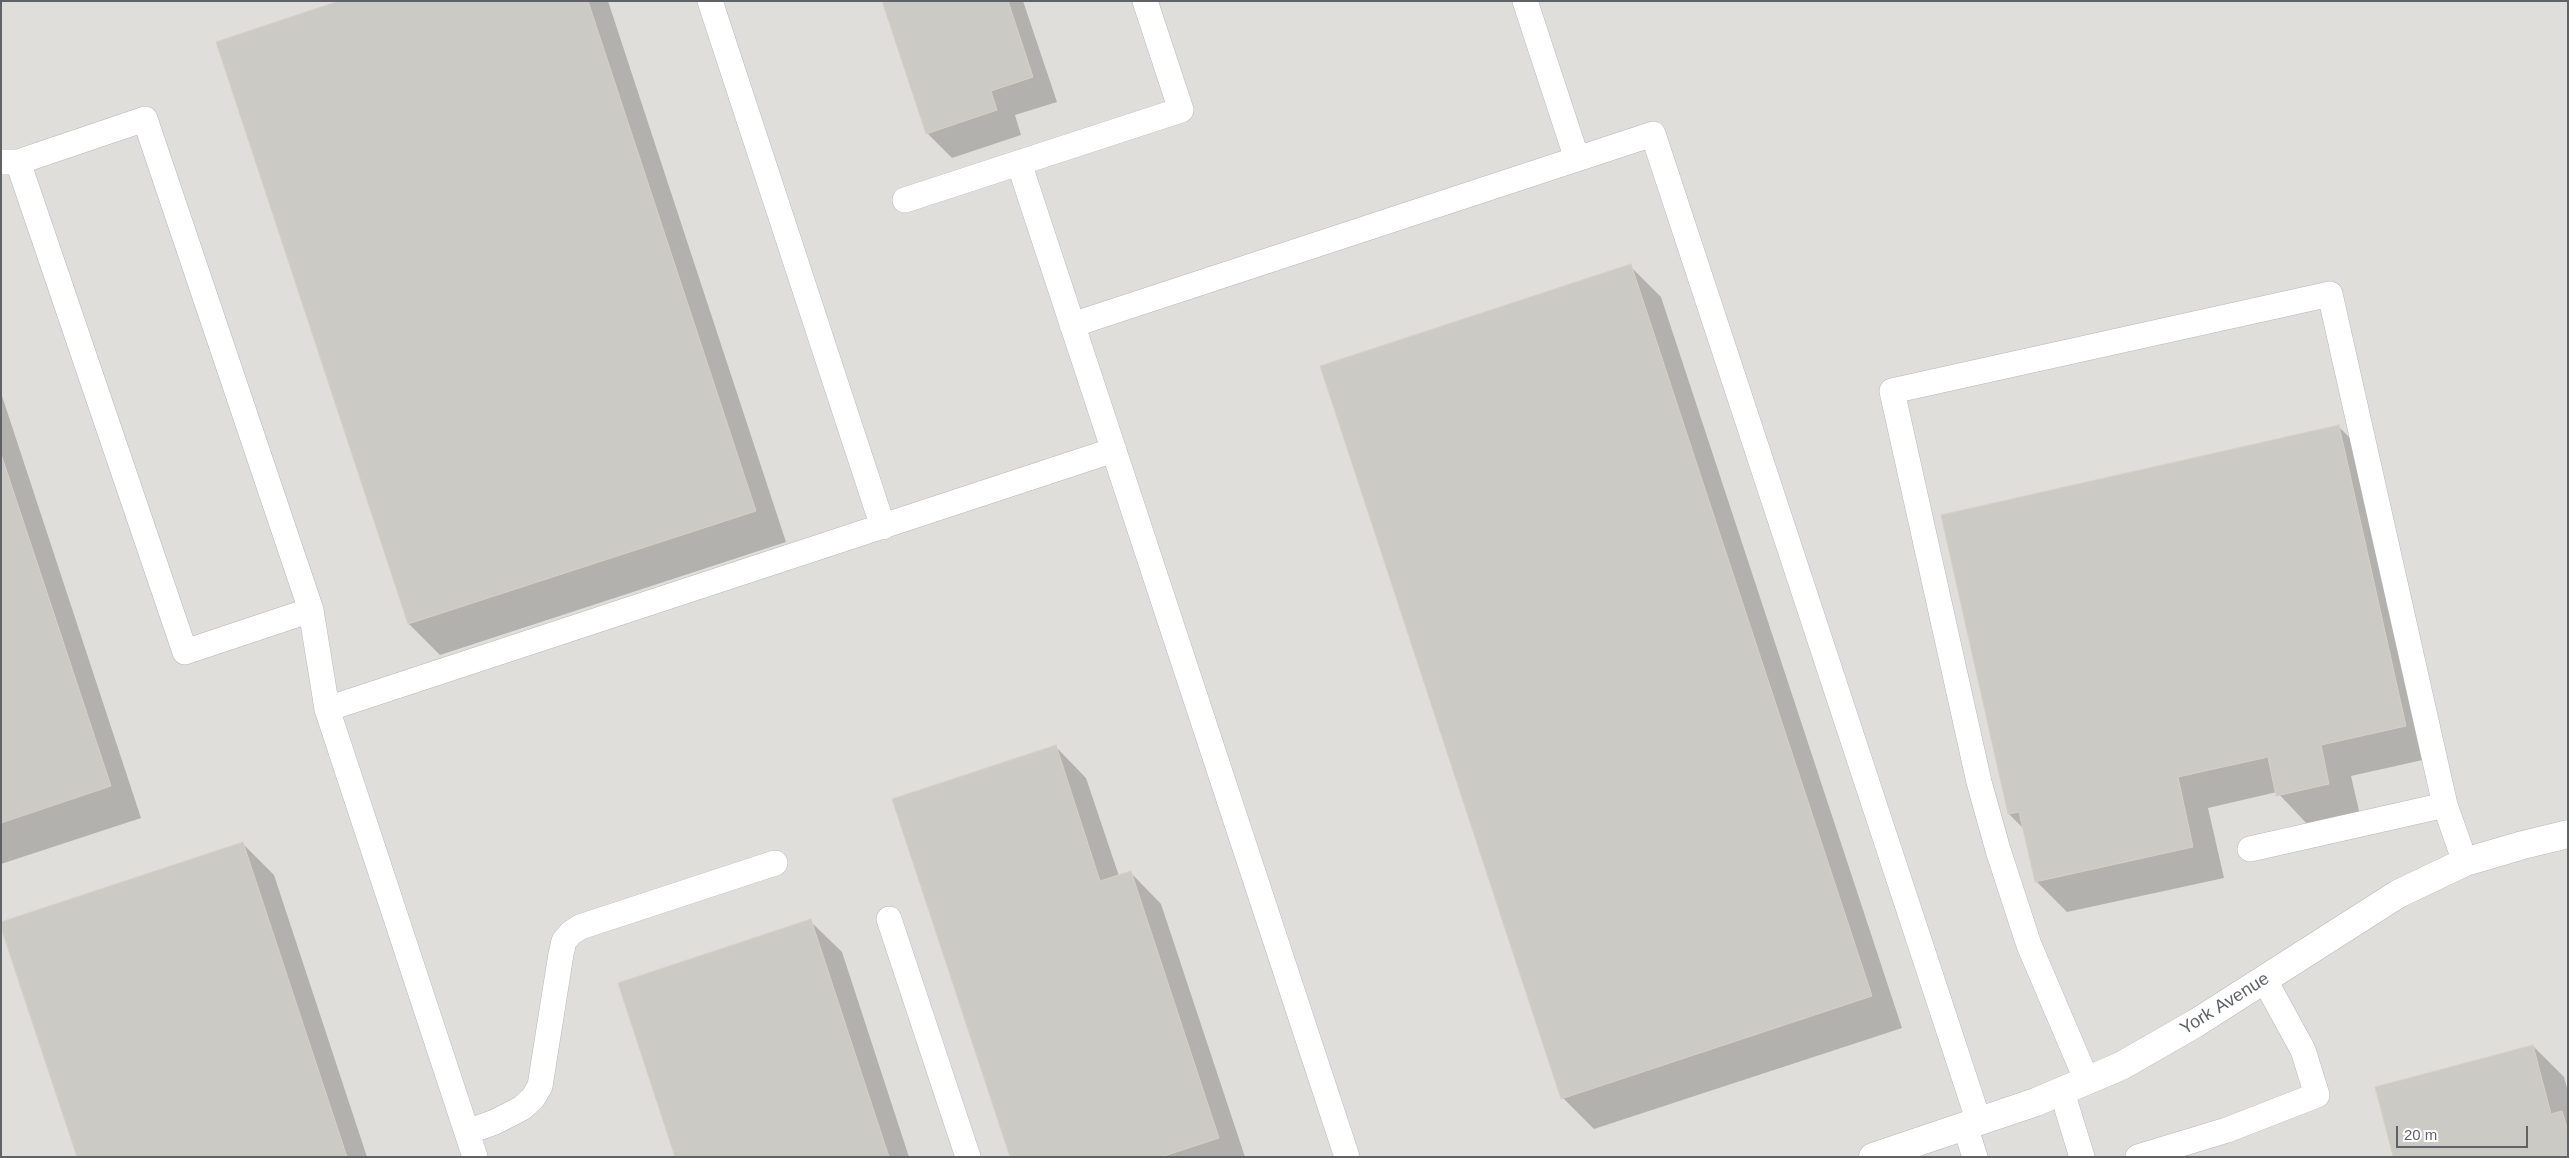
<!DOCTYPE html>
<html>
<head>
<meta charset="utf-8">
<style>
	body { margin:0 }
	#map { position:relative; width:2569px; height:1158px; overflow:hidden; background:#f1efe8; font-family:Helvetica,sans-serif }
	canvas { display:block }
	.frame { position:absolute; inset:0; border:2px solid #5f6368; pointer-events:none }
	.scale { position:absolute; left:2396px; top:1126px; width:132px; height:22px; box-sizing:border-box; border:2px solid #5f6368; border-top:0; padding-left:6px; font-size:15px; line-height:18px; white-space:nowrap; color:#5f6368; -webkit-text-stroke:4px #fff; paint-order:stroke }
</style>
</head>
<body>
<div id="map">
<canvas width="2569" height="1158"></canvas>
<div class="frame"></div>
<div class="scale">20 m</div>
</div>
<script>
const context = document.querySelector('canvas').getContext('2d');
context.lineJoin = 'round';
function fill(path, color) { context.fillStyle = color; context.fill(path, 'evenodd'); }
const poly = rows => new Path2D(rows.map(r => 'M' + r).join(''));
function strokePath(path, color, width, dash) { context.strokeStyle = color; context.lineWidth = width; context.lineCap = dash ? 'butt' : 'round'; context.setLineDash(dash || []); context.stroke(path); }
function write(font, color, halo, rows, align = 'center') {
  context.font = font + ' Helvetica,sans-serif'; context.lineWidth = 5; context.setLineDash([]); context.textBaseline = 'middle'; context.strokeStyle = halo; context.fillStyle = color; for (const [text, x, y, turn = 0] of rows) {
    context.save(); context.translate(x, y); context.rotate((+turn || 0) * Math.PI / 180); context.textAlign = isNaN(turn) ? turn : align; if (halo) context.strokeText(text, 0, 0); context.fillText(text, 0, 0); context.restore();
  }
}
const industrial = poly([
	[1,1,2568,1,2568,1157,1,1157]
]);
const shadow = poly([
	[343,1,608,1,786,542,440,655,409,624,218,42],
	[883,1,1023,1,1057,102,1015,115,1021,135,952,158,927,133],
	[1630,266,1661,297,1902,1028,1594,1129,1563,1098],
	[1,393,141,818,1,864],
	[2339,427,2370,458,2436,757,2351,776,2360,815,2309,826,2277,792,2208,808,2224,878,2067,912,2036,881,2024,829,2009,814],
	[1055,746,1086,778,1119,876,1130,872,1161,904,1245,1157,1012,1157],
	[243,844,274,875,367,1157,78,1157],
	[810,921,842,952,909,1157,677,1157],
	[2533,1046,2564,1077,2568,1092,2568,1157,2395,1157]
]);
const building = poly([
	[339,1,588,1,756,511,408,624,216,42,339,1],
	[882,1,1008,1,1033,77,991,91,997,110,926,134,882,1],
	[1631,264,1872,996,1561,1099,1320,366,1631,264],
	[2339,425,2406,726,2321,745,2329,784,2276,796,2268,757,2178,777,2193,847,2035,882,2019,812,2008,814,1941,515,2339,425],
	[1,454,111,786,1,823,1,454],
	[1056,745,1100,881,1131,871,1219,1138,1161,1157,1010,1157,892,799,1056,745],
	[243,842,347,1157,77,1157,1,928,1,922,243,842],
	[811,919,889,1157,675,1157,618,983,811,919],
	[2533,1045,2551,1114,2562,1111,2568,1131,2568,1157,2390,1157,2393,1156,2375,1087,2533,1045]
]);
const service = poly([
	[710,1,883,527],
	[1525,1,1577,159],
	[1,162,18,162,145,119,311,610,327,709,475,1157],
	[18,162,185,652,311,610],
	[1019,163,1347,1157],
	[905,200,1181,110,1145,1],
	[1072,325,1653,134,1979,1122],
	[327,709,1114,450],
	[2250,849,2445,805],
	[889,919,968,1157],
	[2087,1081,2029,945,1998,850,1979,782,1892,391,2330,294,2445,805,2465,862],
	[2062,1092,2082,1157],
	[1965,1126,1975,1157],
	[467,1132,495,1122,522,1108,533,1098,540,1086,561,954,564,941,571,933,580,927,775,863],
	[2138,1157,2227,1130,2317,1095,2303,1050,2264,979]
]);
const minor = poly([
	[1873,1157,2036,1102,2121,1066,2196,1023,2398,894,2465,862,2523,845,2568,834]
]);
const streetNames = [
	["York Avenue",2225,1004,-32]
];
fill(industrial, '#e0deda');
fill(shadow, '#0003');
fill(building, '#cccac5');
strokePath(building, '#d6d1c6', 1);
strokePath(service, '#b5b8bc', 26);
strokePath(minor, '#b5b8bc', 29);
strokePath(service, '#fff', 25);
strokePath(minor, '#fff', 28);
write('18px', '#5f6368', '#fff', streetNames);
</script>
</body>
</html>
